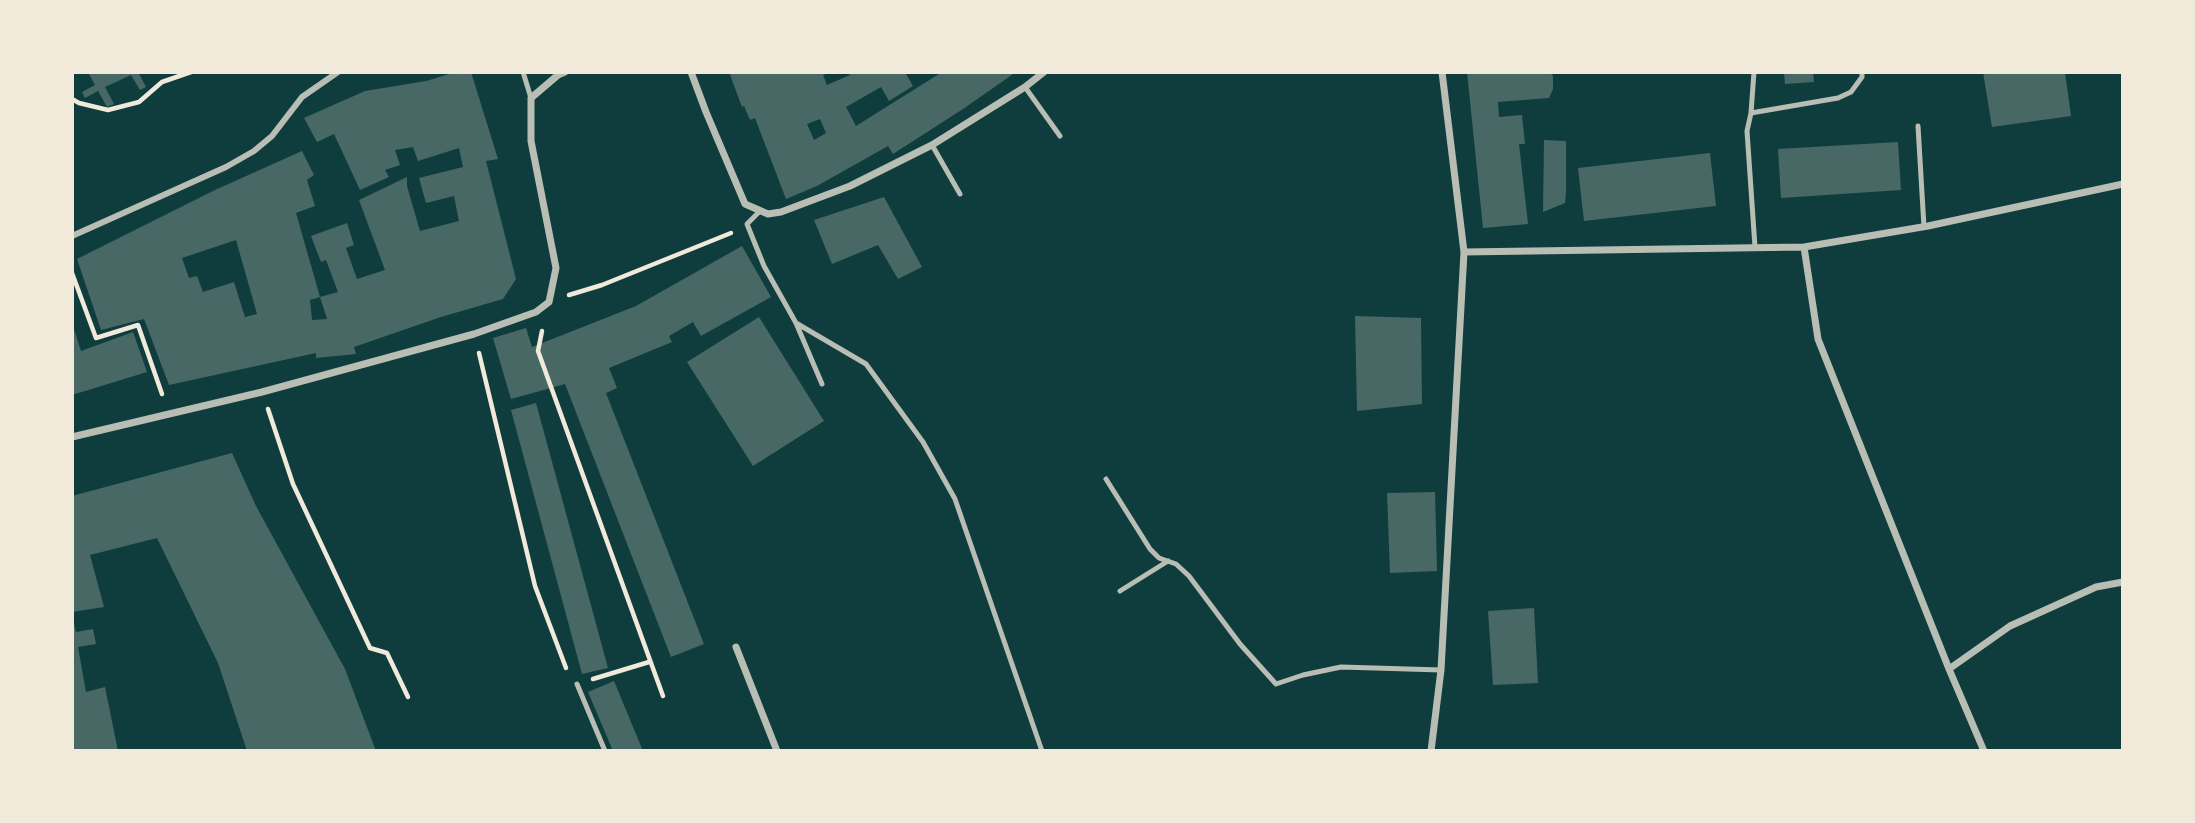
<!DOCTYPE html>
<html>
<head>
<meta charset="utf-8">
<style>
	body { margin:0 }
	#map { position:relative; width:2195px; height:823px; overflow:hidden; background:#0f3d3e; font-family:"Space Grotesk",sans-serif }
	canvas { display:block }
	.frame { position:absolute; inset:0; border:74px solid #f1e9da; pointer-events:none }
</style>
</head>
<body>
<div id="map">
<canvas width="2195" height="823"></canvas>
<div class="frame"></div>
</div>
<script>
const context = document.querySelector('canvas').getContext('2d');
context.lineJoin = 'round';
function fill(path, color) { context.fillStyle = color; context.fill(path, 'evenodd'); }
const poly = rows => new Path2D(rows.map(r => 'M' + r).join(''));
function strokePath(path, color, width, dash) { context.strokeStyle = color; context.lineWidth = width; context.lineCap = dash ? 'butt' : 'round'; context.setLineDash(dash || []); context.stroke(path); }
const building = poly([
	[88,72,138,72,146,87,140,90,131,75,105,87,114,104,107,107,98,91,85,98,82,92,95,85],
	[456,72,471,72,498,159,486,161,516,279,503,299,441,317,354,347,356,354,316,358,316,353,169,385,144,319,101,330,77,259,215,190,302,151,314,175,307,180,315,206,296,213,320,297,310,300,312,320,327,319,320,297,338,292,326,260,321,262,311,236,347,223,354,245,346,248,357,279,385,270,359,200,407,177,407,186,420,231,459,221,454,196,426,203,419,178,463,167,459,148,418,161,413,147,395,150,400,165,385,170,389,177,360,190,334,134,317,142,304,118,365,91,426,81],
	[236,240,257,314,245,317,234,282,203,292,197,276,189,278,182,258],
	[729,72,831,72,823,75,827,85,850,75,849,72,905,72,913,86,889,101,881,87,846,107,856,126,939,74,937,72,1016,72,963,109,893,154,888,146,817,186,786,199,755,118,750,120,744,106,742,107],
	[820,119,826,133,814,140,807,124],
	[1467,72,1550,72,1553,76,1553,89,1549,98,1498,102,1499,117,1522,115,1525,144,1519,144,1528,224,1483,228],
	[1784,72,1813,72,1814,82,1785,84],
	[1983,72,2065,72,2071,116,1992,127],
	[1544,140,1566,141,1566,192,1565,203,1543,212],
	[1898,142,1901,190,1781,198,1778,149],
	[1710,153,1716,206,1584,221,1578,168],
	[884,197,922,267,898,279,878,245,832,264,814,220],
	[742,246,771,297,701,336,693,322,669,336,672,342,609,368,617,388,606,393,704,644,671,657,565,384,511,399,493,338,526,328,532,347,636,306],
	[1355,316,1421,318,1422,404,1357,411],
	[759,317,824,421,753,466,687,362],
	[72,323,81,351,133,332,147,372,72,395],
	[536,403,608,668,582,674,511,410],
	[232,453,256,506,345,669,376,751,247,751,218,663,157,538,90,555,104,607,72,612,72,496],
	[1435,492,1437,571,1390,573,1387,493],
	[1534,608,1538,683,1493,685,1488,611],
	[72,614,76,632,93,629,96,644,78,647,86,692,105,687,118,751,72,751],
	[614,681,643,751,613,751,588,692]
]);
const path = poly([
	[72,99,79,103,108,110,139,102,162,82,191,72],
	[72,273,96,338,138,325,162,394],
	[569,295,602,285,731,233],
	[542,331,538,351,663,696],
	[479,353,535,586,566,668],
	[268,409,293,484,370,648,387,653,408,697],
	[593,679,649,662]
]);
const service = poly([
	[523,72,531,98],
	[1754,72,1751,113,1747,131,1755,247],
	[1025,87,1060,136],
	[1751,113,1838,98,1851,92,1862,77,1862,72],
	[1918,126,1924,227],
	[932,145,960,194],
	[759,212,747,224,764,266,796,323,822,384],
	[796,323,866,364,923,442,955,499,1042,751],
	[1106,479,1150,549,1159,558,1176,564,1189,576,1240,644,1276,684,1303,675,1341,667,1441,670],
	[1120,591,1168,561],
	[577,684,605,751]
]);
const pedestrian = poly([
	[72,236,226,167,254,151,272,136,302,97,338,72]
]);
const minor = poly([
	[691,72,706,112,745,204,768,214,781,212,850,186,932,145,1025,87,1044,72],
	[1804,247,1818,339,1949,669,1984,751],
	[1464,252,1804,247,1928,226,2123,184],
	[72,437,262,392,474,334,536,312,549,302,556,268,531,141,531,98,558,75,565,72],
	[736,647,777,751],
	[1949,669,2010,626,2096,587,2123,582],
	[1431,751,1441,670,1464,252,1442,72]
]);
fill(building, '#486865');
strokePath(path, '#f1e9da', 4.5);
strokePath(service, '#b8beb3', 5);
strokePath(pedestrian, '#b8beb3', 6);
strokePath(minor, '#b8beb3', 7);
</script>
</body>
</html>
